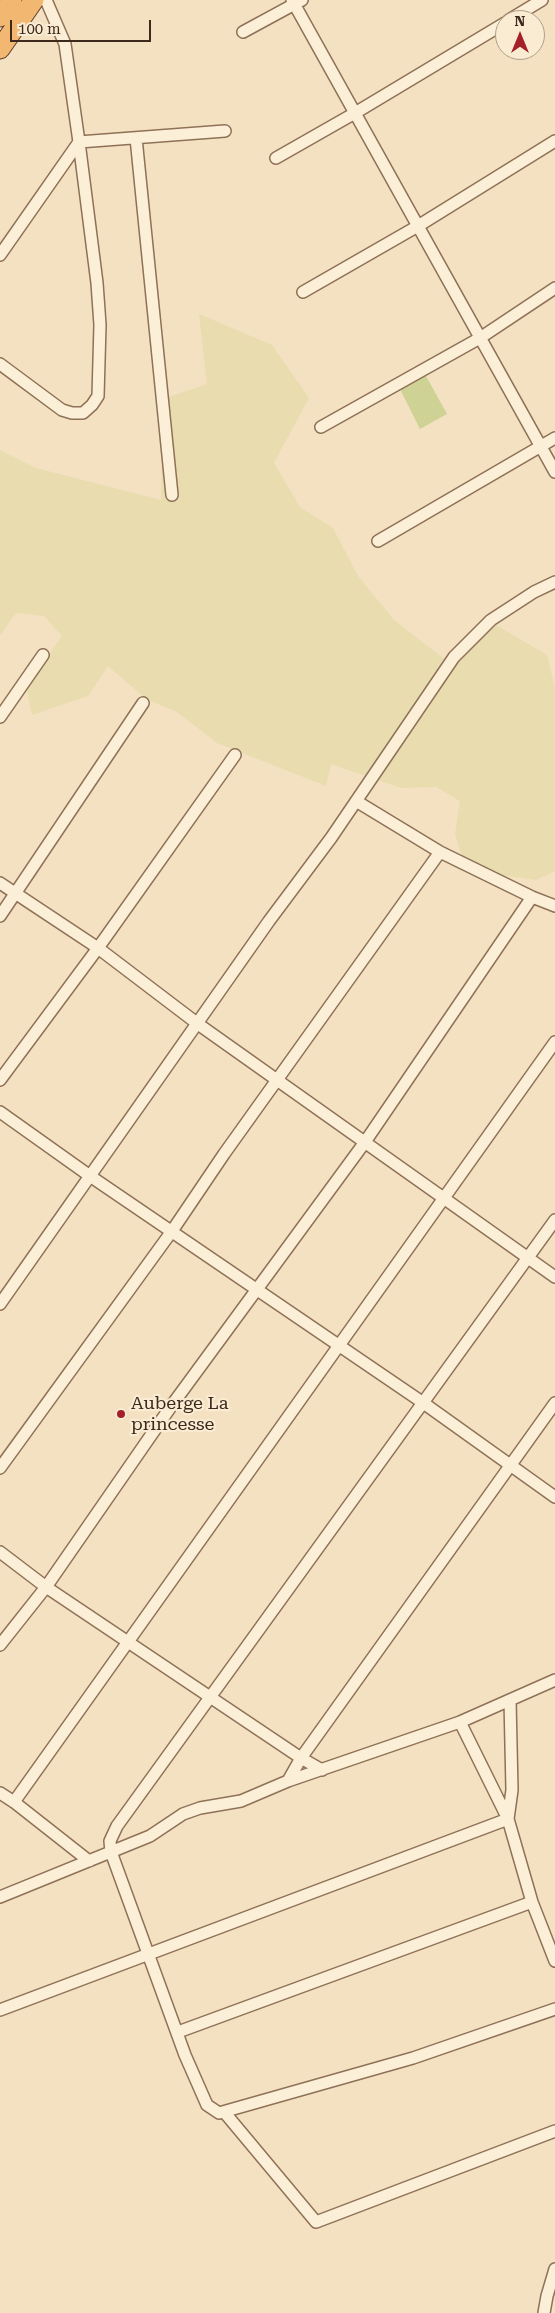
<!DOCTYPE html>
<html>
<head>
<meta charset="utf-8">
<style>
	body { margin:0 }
	#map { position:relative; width:555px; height:2313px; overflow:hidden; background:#f3e1c2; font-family:"Roboto Serif",serif }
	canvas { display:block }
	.north { position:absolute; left:495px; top:10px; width:50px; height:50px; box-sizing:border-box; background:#f9ecd3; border:1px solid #ae9e8a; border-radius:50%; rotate:0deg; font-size:14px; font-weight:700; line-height:20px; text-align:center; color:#3d2a1d }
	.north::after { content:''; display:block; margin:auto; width:18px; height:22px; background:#a52029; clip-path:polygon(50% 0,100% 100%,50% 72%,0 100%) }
	.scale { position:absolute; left:10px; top:20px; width:141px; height:22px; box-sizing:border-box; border:2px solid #3d2a1d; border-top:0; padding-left:6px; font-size:15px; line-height:18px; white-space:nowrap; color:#3d2a1d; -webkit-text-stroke:4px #f9ecd3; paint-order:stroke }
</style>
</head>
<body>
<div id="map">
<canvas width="555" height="2313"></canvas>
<div class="north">N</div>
<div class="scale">100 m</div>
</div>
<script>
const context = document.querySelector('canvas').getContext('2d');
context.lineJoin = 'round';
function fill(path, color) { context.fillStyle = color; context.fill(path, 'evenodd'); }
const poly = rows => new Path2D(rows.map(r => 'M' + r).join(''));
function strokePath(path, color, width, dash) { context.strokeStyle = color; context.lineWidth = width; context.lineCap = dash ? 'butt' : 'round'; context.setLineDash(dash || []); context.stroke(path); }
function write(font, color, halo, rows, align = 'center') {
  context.font = font + ' "Roboto Serif",serif'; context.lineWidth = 4.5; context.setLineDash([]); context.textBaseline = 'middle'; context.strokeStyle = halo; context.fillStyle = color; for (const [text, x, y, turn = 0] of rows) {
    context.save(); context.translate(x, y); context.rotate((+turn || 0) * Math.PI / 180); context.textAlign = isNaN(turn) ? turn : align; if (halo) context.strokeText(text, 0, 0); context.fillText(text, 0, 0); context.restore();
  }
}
const farmland = poly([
	[199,314,272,345,309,398,274,463,300,507,333,528,358,576,394,620,452,665,496,625,547,655,555,688,555,871,536,880,500,875,463,860,455,834,460,801,436,787,401,788,331,764,326,786,217,743,177,712,146,699,108,666,88,696,32,715,26,686,62,636,44,616,16,613,0,636,0,450,36,468,161,500,163,399,207,384]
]);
const green = poly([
	[420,365,447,414,420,429,395,379]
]);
const minor = poly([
	[292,0,555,472],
	[509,20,542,0],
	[243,32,302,0],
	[136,138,172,495],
	[276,158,355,113,505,23],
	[0,255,79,142,225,131],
	[303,292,418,226,555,141],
	[0,364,62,410,72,413,83,413,92,405,98,396,100,325,97,283,79,142,65,44,46,0],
	[321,427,480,338,555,288],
	[378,541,555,438],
	[0,717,43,655],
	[356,801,440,852,532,897],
	[0,883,98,948,198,1024,555,1277],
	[0,916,143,703],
	[0,1080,98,948,235,755],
	[0,1112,90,1176,422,1402,555,1497],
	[555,1220,117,1826,110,1841,111,1852,185,2055,207,2105,219,2113,413,2058,555,2009],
	[0,1304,269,921,331,838,454,657,491,620,534,592,555,582],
	[0,1468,172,1231,224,1154,440,852],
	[0,1552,46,1587,301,1758,322,1770],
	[0,1645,46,1587,172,1405,365,1142,532,897,555,906],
	[460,1722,508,1819,532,1902,555,1961],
	[288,1781,301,1758,555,1403],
	[0,1793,14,1802,89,1861],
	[14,1802,555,1042],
	[0,1897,150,1836,183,1814,200,1808,241,1801,288,1781,460,1722,555,1680],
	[0,2010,508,1819,512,1790,510,1700],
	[178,2032,532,1902],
	[225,2113,316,2222,555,2131],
	[544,2313,547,2296,555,2269]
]);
const trunk = poly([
	[0,17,12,0],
	[0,49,34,0]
]);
const markers = [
	[121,1414,5,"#a52029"]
];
const poiNames = [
	["Auberge La",131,1404],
	["princesse",131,1425]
];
fill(farmland, '#e9dcaf');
fill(green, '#cfd295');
strokePath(minor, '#8f7157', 14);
strokePath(trunk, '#5c3f2c', 21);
strokePath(minor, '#fcefd7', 11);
strokePath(trunk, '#f2b770', 19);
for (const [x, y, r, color] of markers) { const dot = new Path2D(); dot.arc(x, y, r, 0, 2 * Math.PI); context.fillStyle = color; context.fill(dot); strokePath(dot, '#f9ecd3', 2); }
write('18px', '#3d2a1d', '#f9ecd3', poiNames, 'left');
</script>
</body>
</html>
